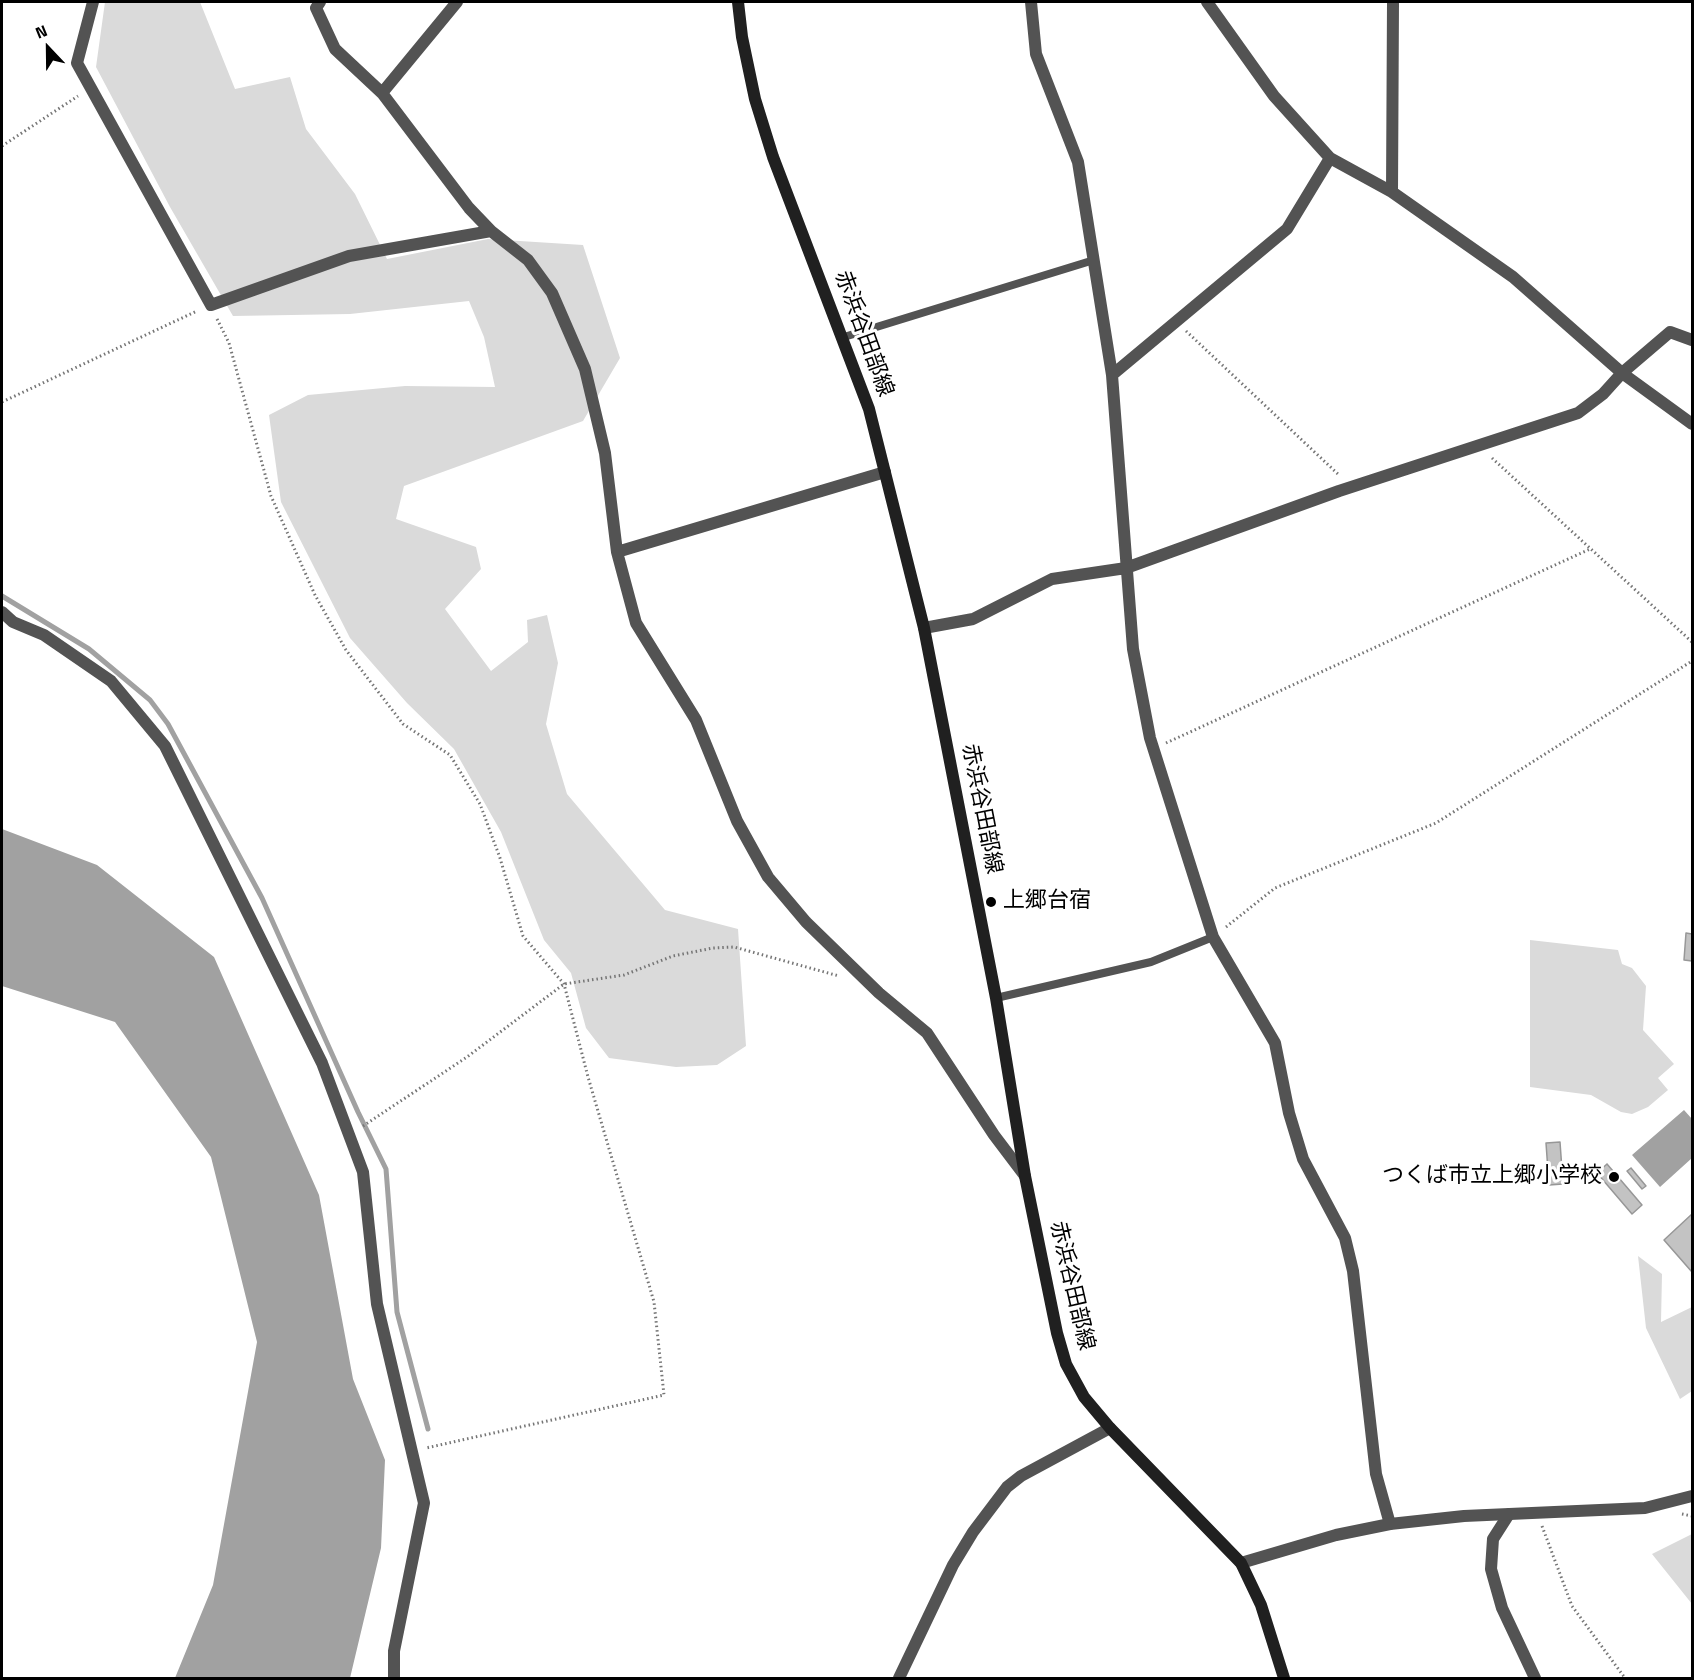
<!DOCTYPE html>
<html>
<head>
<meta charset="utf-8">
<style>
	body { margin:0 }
	#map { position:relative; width:1694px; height:1680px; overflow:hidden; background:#fff; font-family:"Titillium Web",sans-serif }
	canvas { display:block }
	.frame { position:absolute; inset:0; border:3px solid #000; pointer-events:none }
	.north { position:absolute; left:18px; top:18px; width:60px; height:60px; -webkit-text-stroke:4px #fff; paint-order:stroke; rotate:338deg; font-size:16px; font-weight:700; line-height:24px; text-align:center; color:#000 }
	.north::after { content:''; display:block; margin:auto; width:21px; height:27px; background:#000; clip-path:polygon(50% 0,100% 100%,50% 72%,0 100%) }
</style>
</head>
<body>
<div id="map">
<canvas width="1694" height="1680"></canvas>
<div class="frame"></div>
<div class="north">N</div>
</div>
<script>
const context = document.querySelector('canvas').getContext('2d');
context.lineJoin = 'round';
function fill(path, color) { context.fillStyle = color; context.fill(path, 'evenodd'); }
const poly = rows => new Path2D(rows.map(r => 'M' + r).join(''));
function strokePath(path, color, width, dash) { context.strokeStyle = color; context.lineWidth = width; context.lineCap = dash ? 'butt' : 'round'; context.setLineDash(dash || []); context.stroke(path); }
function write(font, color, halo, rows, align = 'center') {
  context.font = font + ' "Titillium Web","Noto Sans JP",sans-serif'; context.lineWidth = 6; context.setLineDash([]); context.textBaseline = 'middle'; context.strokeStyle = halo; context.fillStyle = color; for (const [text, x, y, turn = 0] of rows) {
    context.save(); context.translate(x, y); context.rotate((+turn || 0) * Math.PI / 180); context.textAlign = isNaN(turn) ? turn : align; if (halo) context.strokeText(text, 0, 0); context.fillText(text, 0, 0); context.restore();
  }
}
const green = poly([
	[105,2,200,2,235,89,290,77,306,129,355,194,387,259,488,239,583,245,620,358,583,421,404,486,396,519,476,547,481,569,445,609,491,671,528,642,527,620,547,615,558,663,546,724,567,794,665,910,738,929,746,1046,717,1065,676,1067,609,1058,586,1028,571,973,544,940,501,832,454,749,407,703,350,638,281,502,269,415,308,395,405,386,495,387,484,337,469,301,350,314,233,316,170,207,96,67],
	[1530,940,1618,950,1622,964,1632,968,1646,986,1643,1030,1674,1064,1658,1078,1668,1090,1648,1107,1632,1114,1621,1112,1591,1095,1530,1087],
	[1638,1256,1662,1274,1661,1322,1692,1307,1692,1391,1680,1399,1646,1328],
	[1692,1534,1692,1604,1652,1554]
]);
const water = poly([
	[2,829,97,865,214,957,319,1195,353,1379,385,1460,381,1548,350,1678,175,1678,213,1585,257,1342,211,1157,115,1022,2,986],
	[1684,1110,1692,1119,1692,1158,1660,1187,1632,1155]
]);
const stream = poly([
	[2,596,89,649,150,700,168,724,262,898,358,1112,386,1169,397,1312,428,1429]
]);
const building = poly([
	[1686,933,1692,934,1692,961,1684,960,1686,933],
	[1560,1142,1563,1184,1549,1185,1546,1143,1560,1142],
	[1607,1164,1642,1205,1632,1214,1597,1173,1607,1164],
	[1631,1168,1646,1186,1642,1189,1627,1171,1631,1168],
	[1692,1214,1692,1272,1664,1240,1692,1214]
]);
const path = poly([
	[2,146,78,96],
	[217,319,229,343,271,496,315,595,346,650,403,724,450,755,480,804,500,858,523,936,564,984,588,1077,654,1302,664,1395,426,1448],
	[1186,331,1339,475],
	[2,402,197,311],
	[1492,458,1692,642],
	[1166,743,1590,549],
	[1226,927,1275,888,1436,823,1692,661],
	[363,1126,467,1057,564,984,624,975,673,956,713,948,734,947,839,976],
	[1682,1514,1692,1516],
	[1542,1526,1572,1606,1625,1678]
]);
const service = poly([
	[844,337,1094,260],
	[996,998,1151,962,1213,937]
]);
const minor = poly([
	[93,2,77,63,211,305,349,256,491,231],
	[320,2,316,8,335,49,382,93,469,208,491,231,528,260,552,293,585,369,605,453,617,552,636,623,696,720,737,821,768,877,806,922,879,993,927,1033,994,1135,1025,1176],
	[1031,2,1036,54,1078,162,1112,375,1133,649,1150,738,1213,937,1275,1043,1289,1113,1303,1159,1345,1238,1353,1271,1376,1474,1390,1524],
	[1207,2,1274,96,1330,158,1392,192,1513,277,1622,373,1692,424],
	[382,93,457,2],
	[1392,192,1393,2],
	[1112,375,1287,229,1330,158],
	[617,552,885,472],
	[2,612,13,622,44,635,111,681,165,746,322,1063,363,1172,377,1304,424,1503,394,1651,394,1678],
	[924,628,973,619,1052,579,1126,568,1339,491,1578,413,1603,394,1622,373,1670,332,1692,340],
	[1509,1514,1493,1539,1491,1569,1502,1608,1535,1678],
	[899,1678,953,1565,973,1532,1007,1487,1021,1476,1110,1428]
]);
const tertiary = poly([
	[1241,1563,1336,1535,1390,1524,1464,1516,1645,1508,1692,1496]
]);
const secondary = poly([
	[738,2,742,37,755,99,773,157,869,409,924,628,996,998,1025,1176,1057,1333,1066,1364,1084,1397,1110,1428,1241,1563,1261,1605,1284,1678]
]);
const markers = [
	[991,902,6,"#000"],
	[1614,1177,6,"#000"]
];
const streetNames = [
	["赤浜谷田部線",863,334,70],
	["赤浜谷田部線",981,809,79],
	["赤浜谷田部線",1071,1286,77]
];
const poiNames = [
	["上郷台宿",1003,902],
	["つくば市立上郷小学校",1602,1177,"right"]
];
fill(green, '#dadada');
fill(water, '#a1a1a1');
strokePath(stream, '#a1a1a1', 5);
fill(building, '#c3c3c3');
strokePath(building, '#979797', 1.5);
strokePath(path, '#757575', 3, [1.5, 3]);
strokePath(service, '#535353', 8);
strokePath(minor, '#535353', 12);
strokePath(tertiary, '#535353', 12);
strokePath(secondary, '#202020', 12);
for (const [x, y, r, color] of markers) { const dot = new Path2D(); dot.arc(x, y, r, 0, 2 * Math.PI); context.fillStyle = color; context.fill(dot); strokePath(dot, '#fff', 2); }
write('22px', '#000', '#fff', streetNames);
write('22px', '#000', '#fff', poiNames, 'left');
</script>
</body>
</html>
